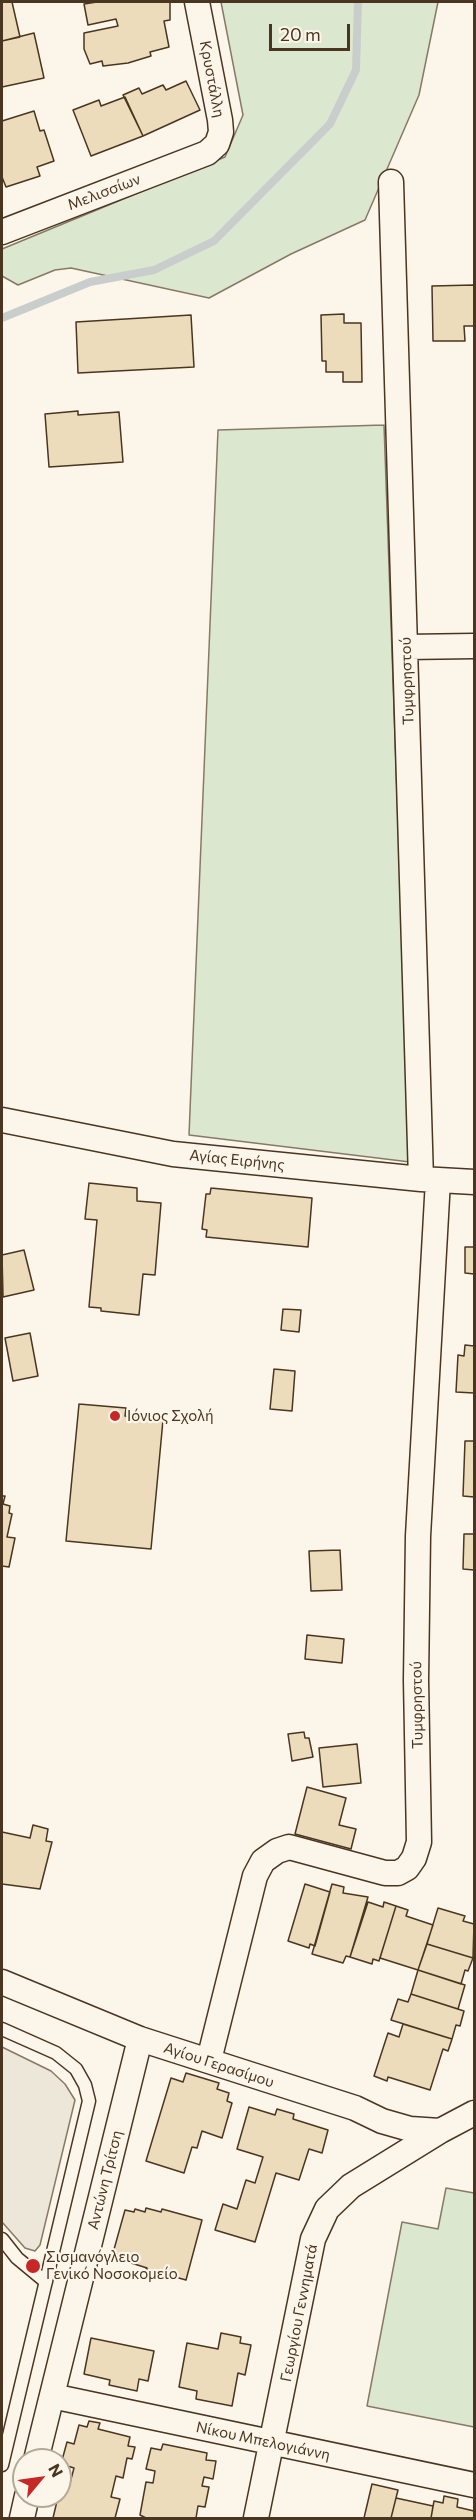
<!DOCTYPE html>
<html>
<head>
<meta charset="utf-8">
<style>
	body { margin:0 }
	#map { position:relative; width:476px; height:2520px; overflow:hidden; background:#fbf6e9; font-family:Commissioner,sans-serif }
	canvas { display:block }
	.frame { position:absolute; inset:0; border:3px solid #4a3520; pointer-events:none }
	.north { position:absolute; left:12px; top:2448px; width:60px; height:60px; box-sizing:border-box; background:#fbf6e9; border:2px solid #b4a999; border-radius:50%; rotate:61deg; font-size:16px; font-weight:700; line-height:24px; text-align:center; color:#4a3520 }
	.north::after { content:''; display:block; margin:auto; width:21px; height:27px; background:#c62828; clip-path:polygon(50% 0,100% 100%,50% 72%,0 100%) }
	.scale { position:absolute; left:269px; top:24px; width:81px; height:27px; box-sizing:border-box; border:3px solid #4a3520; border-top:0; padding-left:8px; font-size:18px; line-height:21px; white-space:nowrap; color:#4a3520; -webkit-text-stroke:4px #fbf6e9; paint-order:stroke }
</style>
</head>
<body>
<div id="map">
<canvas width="476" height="2520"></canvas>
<div class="frame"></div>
<div class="north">N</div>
<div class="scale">20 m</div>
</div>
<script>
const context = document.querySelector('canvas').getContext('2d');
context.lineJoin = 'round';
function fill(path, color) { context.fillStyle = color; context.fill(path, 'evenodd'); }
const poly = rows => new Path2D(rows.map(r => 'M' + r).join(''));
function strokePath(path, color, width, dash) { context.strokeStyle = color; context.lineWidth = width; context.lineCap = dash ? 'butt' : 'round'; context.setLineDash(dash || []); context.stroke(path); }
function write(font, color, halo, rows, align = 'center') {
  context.font = font + ' Commissioner,sans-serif'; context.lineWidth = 4.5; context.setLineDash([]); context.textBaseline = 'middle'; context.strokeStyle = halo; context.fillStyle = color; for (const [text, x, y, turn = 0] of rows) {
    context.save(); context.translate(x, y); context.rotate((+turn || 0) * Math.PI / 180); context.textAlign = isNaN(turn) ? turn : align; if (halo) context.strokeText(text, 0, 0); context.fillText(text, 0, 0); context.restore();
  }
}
const green = poly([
	[221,2,438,2,419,95,365,220,291,254,209,298,71,268,55,270,18,285,2,276,2,249,225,157,243,115,221,2],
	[384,425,410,1162,189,1135,218,430,384,425],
	[446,2188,474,2193,474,2427,367,2406,402,2222,438,2229,446,2188]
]);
const parking = poly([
	[2,2047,51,2071,65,2084,75,2100,40,2245,35,2251,25,2248,2,2222,2,2047]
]);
const stream = poly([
	[2,318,90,282,154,270,214,241,330,124,356,70,358,2]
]);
const building = poly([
	[2,2,12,2,20,37,2,41,2,2],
	[97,2,170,2,170,20,164,21,169,47,150,52,151,56,128,63,103,66,102,61,90,64,84,49,84,33,118,26,116,19,88,25,84,4,97,2],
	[34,33,44,78,2,87,2,41,34,33],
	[186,81,200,110,143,136,123,95,139,88,142,94,163,85,166,90,186,81],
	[125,97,143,136,91,156,73,110,99,100,101,106,125,97],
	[34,111,40,131,44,130,54,161,37,167,40,176,6,187,2,177,2,121,34,111],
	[474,285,474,326,464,326,465,341,433,341,432,286,474,285],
	[344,314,344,323,361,323,362,382,343,382,343,372,326,372,326,361,322,361,321,315,344,314],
	[191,315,194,367,78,373,76,322,191,315],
	[78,411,78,415,119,412,123,462,49,467,45,414,78,411],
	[89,1183,137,1188,137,1201,161,1203,155,1275,143,1274,139,1315,101,1311,101,1308,89,1307,97,1220,85,1219,89,1183],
	[211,1188,312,1198,308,1247,206,1237,207,1230,202,1229,206,1194,210,1194,211,1188],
	[465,1247,474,1247,474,1274,465,1273,465,1247],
	[24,1250,34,1290,3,1297,2,1255,24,1250],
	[283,1309,301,1310,299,1332,281,1330,283,1309],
	[30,1333,38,1376,13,1381,5,1338,30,1333],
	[465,1345,474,1346,474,1393,456,1392,458,1355,464,1356,465,1345],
	[274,1369,295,1371,292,1411,270,1409,274,1369],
	[79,1404,126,1408,125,1416,163,1420,151,1549,66,1541,79,1404],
	[465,1441,474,1441,474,1497,463,1496,465,1441],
	[2,1496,5,1496,3,1504,10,1506,9,1513,12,1514,7,1537,15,1538,9,1567,2,1566,2,1569,2,1496],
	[464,1534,474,1534,474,1570,463,1569,464,1534],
	[340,1550,342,1590,311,1591,309,1551,340,1550],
	[307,1635,344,1639,342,1663,305,1659,307,1635],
	[304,1732,305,1738,309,1738,313,1757,292,1761,288,1734,304,1732],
	[357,1744,361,1783,323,1787,319,1748,357,1744],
	[307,1787,346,1798,339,1825,356,1829,351,1849,295,1834,307,1787],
	[33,1825,48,1829,46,1841,52,1842,40,1889,2,1884,2,1832,30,1838,33,1825],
	[305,1884,330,1892,315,1946,310,1944,309,1948,288,1941,305,1884],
	[332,1884,344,1887,343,1893,368,1897,350,1957,346,1956,343,1963,312,1954,332,1884],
	[368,1902,383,1907,384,1902,396,1906,379,1961,373,1959,372,1964,350,1957,368,1902],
	[396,1906,408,1910,406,1916,433,1925,418,1970,380,1958,396,1906],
	[438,1908,465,1916,463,1921,474,1924,473,1958,427,1944,438,1908],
	[427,1944,473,1958,468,1971,465,1970,461,1984,418,1970,427,1944],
	[418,1970,465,1985,458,2009,411,1994,418,1970],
	[411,1994,464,2011,460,2026,456,2025,452,2039,391,2020,398,1999,408,2002,411,1994],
	[403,2024,452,2039,448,2051,443,2049,430,2090,388,2077,387,2081,374,2076,388,2033,399,2037,403,2024],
	[186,2073,219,2083,217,2089,229,2093,227,2101,232,2103,222,2138,202,2131,197,2148,192,2147,184,2173,146,2161,171,2078,183,2082,186,2073],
	[249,2107,275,2115,277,2109,294,2114,293,2119,328,2130,322,2153,309,2149,299,2180,276,2173,255,2242,215,2230,223,2204,237,2209,246,2180,255,2183,263,2157,237,2149,249,2107],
	[146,2208,161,2212,162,2209,202,2220,186,2280,146,2269,147,2268,128,2262,129,2258,113,2253,125,2210,134,2212,135,2209,145,2212,146,2208],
	[221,2333,241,2337,240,2343,251,2345,245,2375,238,2373,232,2406,196,2399,197,2391,179,2387,187,2343,218,2349,221,2333],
	[91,2338,154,2351,148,2381,139,2379,137,2391,109,2385,110,2380,84,2374,91,2338],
	[89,2421,100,2423,98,2429,130,2437,128,2446,135,2447,132,2459,127,2458,123,2478,116,2476,111,2497,120,2499,115,2518,53,2518,62,2480,70,2483,74,2468,61,2464,67,2442,74,2444,79,2425,87,2427,89,2421],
	[163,2444,207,2453,206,2460,216,2461,213,2479,204,2477,202,2486,209,2487,205,2507,198,2506,196,2518,201,2518,146,2518,140,2515,146,2482,153,2483,155,2471,146,2469,151,2448,161,2450,163,2444],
	[372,2484,398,2490,391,2518,364,2518,372,2484],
	[444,2496,458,2499,457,2507,474,2511,474,2518,431,2518,434,2501,443,2503,444,2496],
	[396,2498,433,2506,431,2518,391,2518,396,2498]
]);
const service = poly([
	[2,2029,56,2053,76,2069,85,2085,89,2101,2,2465],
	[2,2239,17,2258,46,2282]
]);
const minor = poly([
	[391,182,421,1179],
	[2,232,207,153,217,144,221,132,220,120,197,2],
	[406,647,474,646],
	[2,1120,173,1154,421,1179,474,1182],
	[2,1982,140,2039,355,2108,382,2121,410,2129,440,2131],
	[209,2060,255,1876,263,1861,277,1851,289,1847,385,1873,398,1873,407,1868,414,1858,419,1842,416,1680,418,1536,438,1180],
	[52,2396,474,2485],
	[36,2460,140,2039],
	[22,2518,27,2496],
	[256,2518,313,2239,327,2209,351,2186,440,2131,474,2113]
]);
const wall = poly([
	[18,2491,24,2465]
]);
const markers = [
	[115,1416,6,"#c62828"],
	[33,2266,8,"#c62828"]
];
const streetNames = [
	["Κρυστάλλη",212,79,79],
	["Μελισσίων",104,192,-21],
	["Τυμφρηστού",407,681,-92],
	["Αγίας Ειρήνης",237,1160,6],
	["Τυμφρηστού",417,1705,-91],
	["Αγίου Γερασίμου",219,2065,18],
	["Αντώνη Τρίτση",105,2180,-76],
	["Γεωργίου Γεννηματά",299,2313,-79],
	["Νίκου Μπελογιάννη",263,2441,12]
];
const poiNames = [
	["Ιόνιος Σχολή",127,1416],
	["Σισμανόγλειο",46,2257],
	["Γενικό Νοσοκομείο",46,2274]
];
fill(green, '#dce7d0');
strokePath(green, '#887966', 1.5);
fill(parking, '#ede7d9');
strokePath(parking, '#887966', 1.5);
strokePath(stream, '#c9cecd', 8);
fill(building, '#ecdcbc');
strokePath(building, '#4a3520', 1.5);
strokePath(service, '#4a3520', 15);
strokePath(minor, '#4a3520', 27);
strokePath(service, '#fbf6e9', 12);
strokePath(minor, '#fbf6e9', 24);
strokePath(wall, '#4a3520', 3);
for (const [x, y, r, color] of markers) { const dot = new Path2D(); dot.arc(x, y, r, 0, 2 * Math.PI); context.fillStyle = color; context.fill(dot); strokePath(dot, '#fbf6e9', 2); }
write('15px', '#4a3520', '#fbf6e9', streetNames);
write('15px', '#4a3520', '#fbf6e9', poiNames, 'left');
</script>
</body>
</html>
